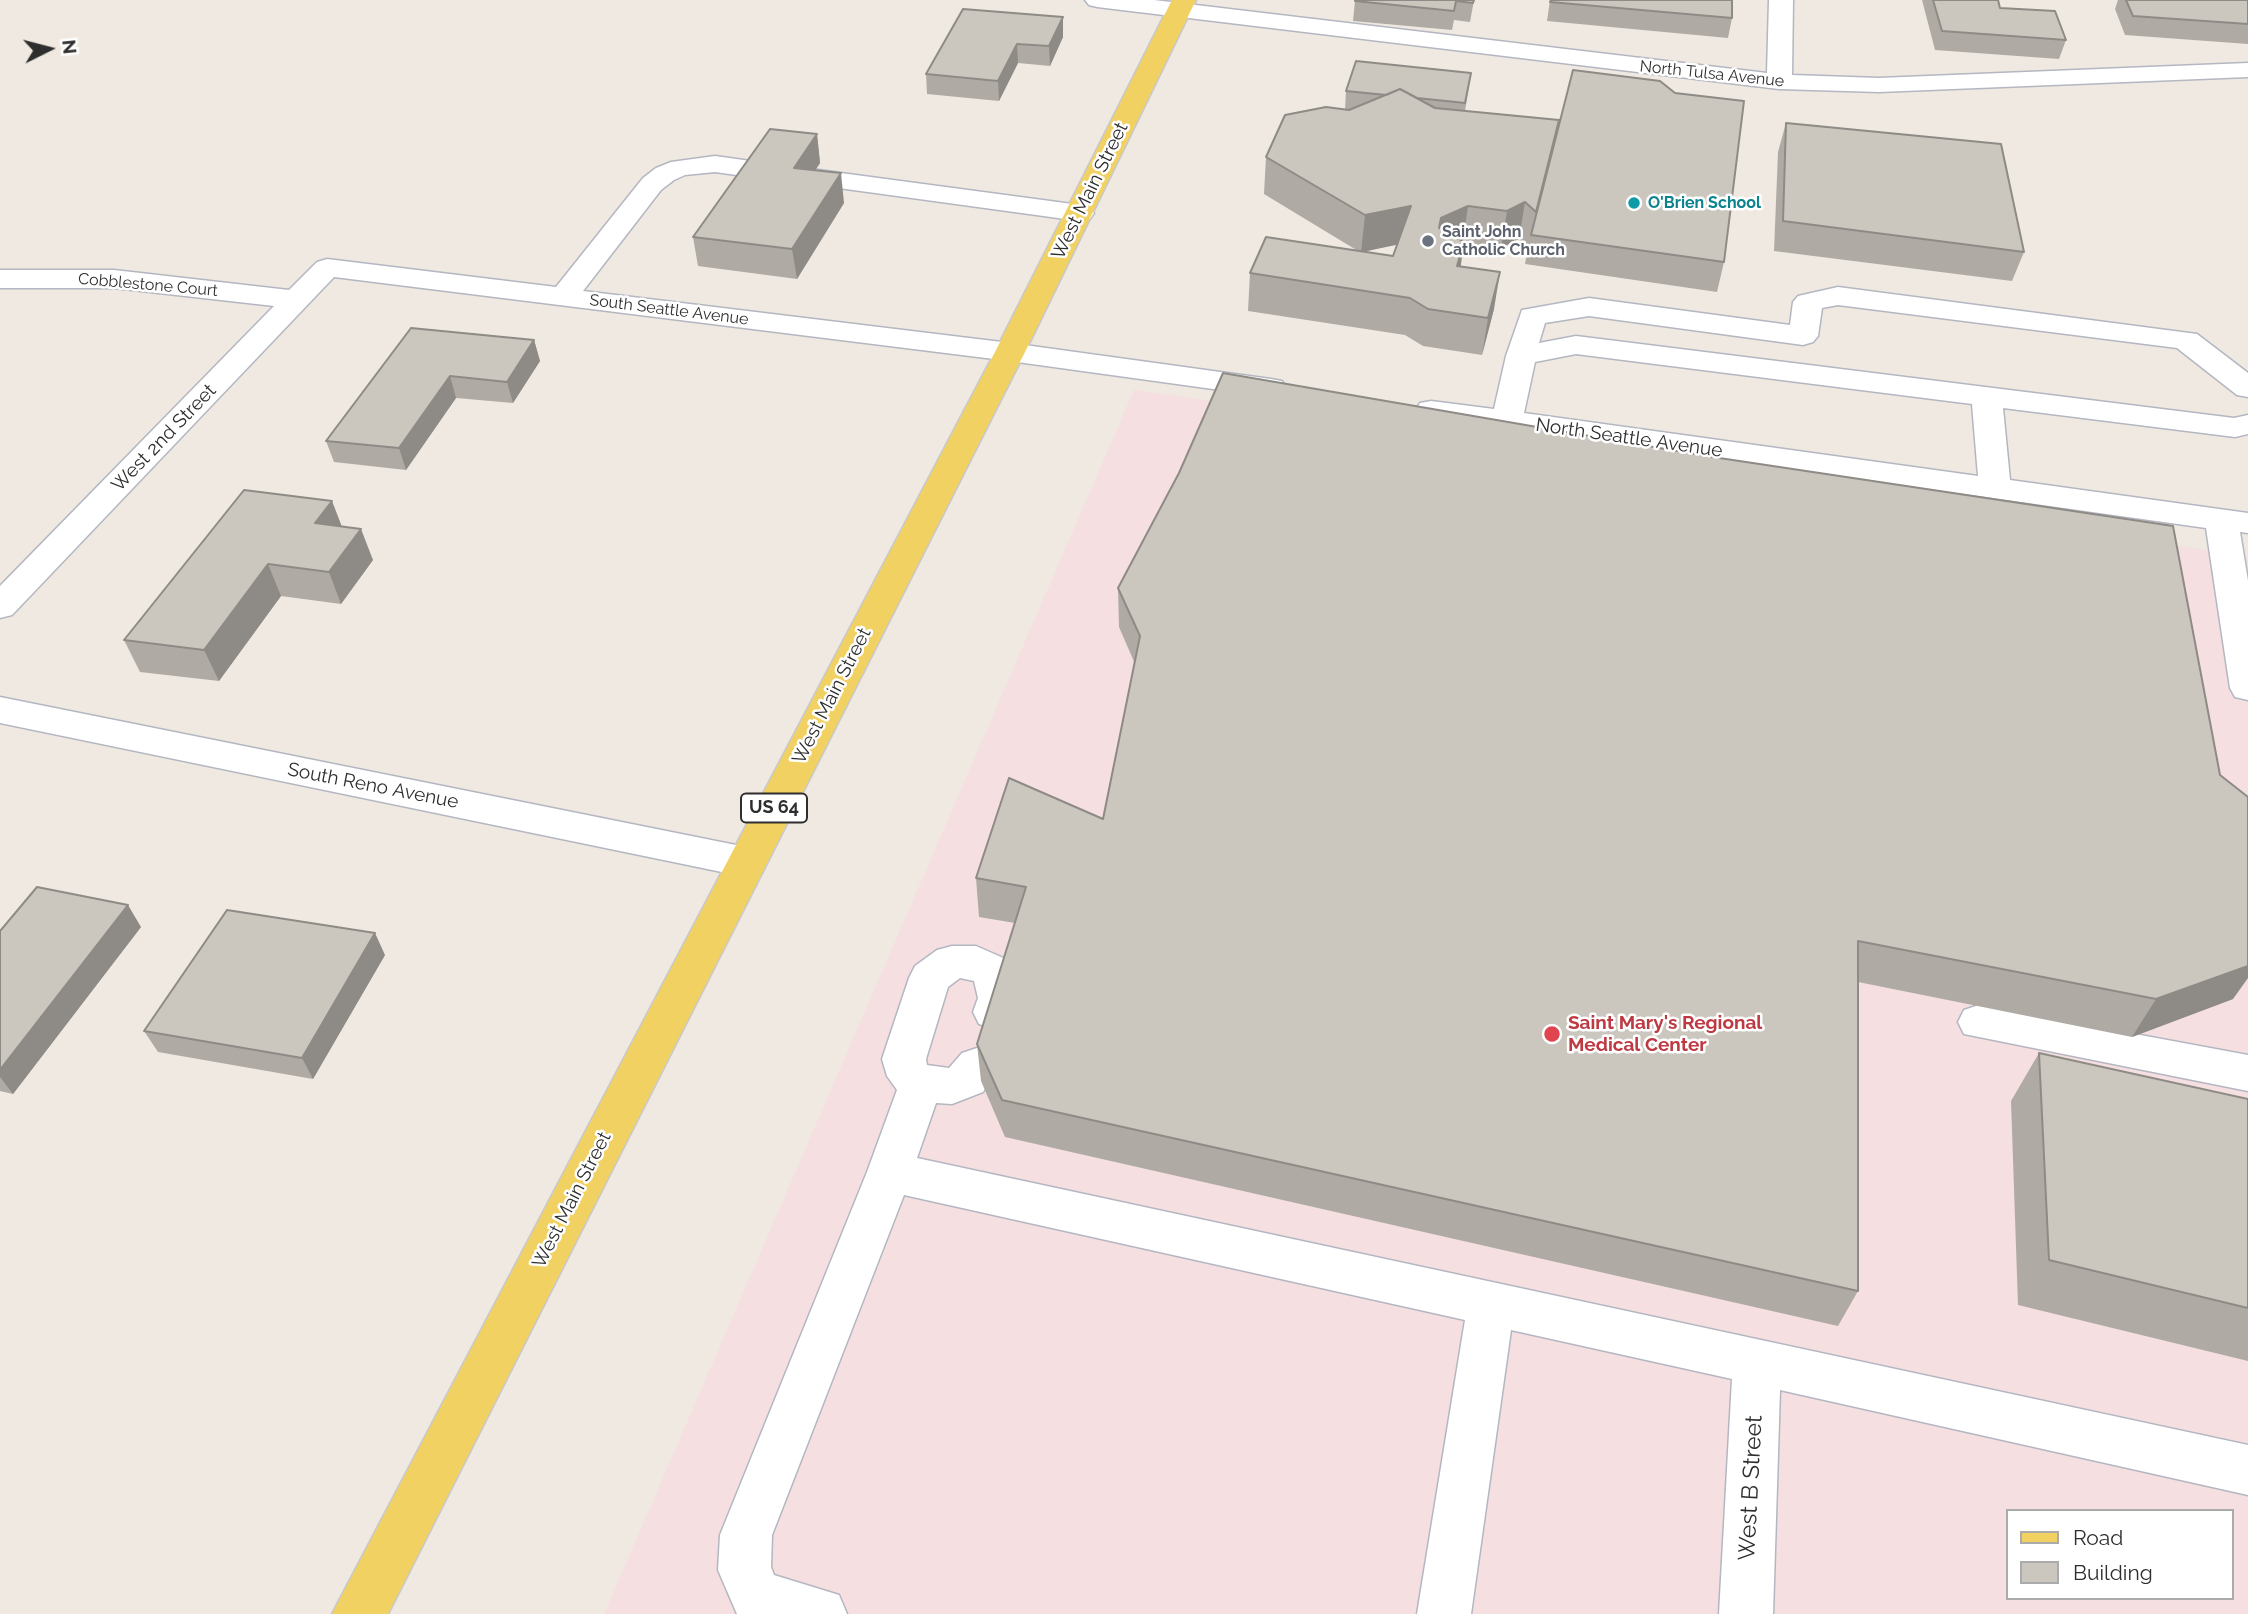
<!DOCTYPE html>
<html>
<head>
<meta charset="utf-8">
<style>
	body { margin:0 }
	#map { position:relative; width:2248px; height:1614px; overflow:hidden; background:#efe9e1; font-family:Raleway,sans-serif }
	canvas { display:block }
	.legend { position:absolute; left:2006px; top:1509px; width:228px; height:91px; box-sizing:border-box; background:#fff; border:2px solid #ababab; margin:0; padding:9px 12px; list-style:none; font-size:21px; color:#2e2e2e }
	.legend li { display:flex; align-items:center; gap:14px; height:35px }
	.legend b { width:35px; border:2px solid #ababab }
	.north { position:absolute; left:14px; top:14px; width:70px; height:70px; -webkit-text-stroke:5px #fff; paint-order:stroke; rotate:84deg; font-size:19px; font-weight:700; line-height:28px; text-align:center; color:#2e2e2e }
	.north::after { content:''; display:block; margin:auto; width:24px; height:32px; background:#2e2e2e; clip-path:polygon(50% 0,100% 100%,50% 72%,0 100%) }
</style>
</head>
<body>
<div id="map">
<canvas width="2248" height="1614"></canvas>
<ul class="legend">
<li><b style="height:9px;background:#f2d163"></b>Road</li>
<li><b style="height:19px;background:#cbc7bf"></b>Building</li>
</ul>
<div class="north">N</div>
</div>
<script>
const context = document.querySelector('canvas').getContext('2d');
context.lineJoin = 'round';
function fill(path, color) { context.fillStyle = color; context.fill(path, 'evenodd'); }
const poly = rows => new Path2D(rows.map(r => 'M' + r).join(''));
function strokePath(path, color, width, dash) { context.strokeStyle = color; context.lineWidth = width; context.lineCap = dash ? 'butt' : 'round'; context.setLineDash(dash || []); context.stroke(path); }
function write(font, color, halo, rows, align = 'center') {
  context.font = font + ' Raleway,sans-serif'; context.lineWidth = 5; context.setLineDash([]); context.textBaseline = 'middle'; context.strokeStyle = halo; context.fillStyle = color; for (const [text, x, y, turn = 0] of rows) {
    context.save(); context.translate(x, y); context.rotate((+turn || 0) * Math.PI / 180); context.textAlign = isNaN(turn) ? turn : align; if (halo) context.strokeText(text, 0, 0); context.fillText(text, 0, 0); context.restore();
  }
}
const medical = poly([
	[1134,390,1749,477,2248,557,2248,1614,604,1614],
	[2008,1511,2232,1511,2232,1598,2008,1598]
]);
const minor = poly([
	[1085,0,1154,0,1767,73,1769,0,1793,0,1792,75,1879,78,2248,63,2248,77,1879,92,1779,89,1097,7,1089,5,1085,0],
	[715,156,765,163,774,165,778,171,774,177,765,179,715,172,685,175,674,180,661,190,583,291,1010,343,1271,379,1282,381,1286,388,1282,395,1271,397,1010,361,334,277,12,615,0,618,0,586,274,306,114,288,0,288,0,270,114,270,289,290,317,262,327,259,556,287,643,178,656,168,671,162,715,156],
	[811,169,1080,205,1090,207,1094,213,1090,219,1080,221,802,183,798,177,802,171,811,169],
	[1838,287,2197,334,2248,373,2248,397,2237,395,2177,348,1838,305,1822,308,1818,336,1813,342,1803,345,1589,316,1545,323,1539,343,1576,336,2234,418,2248,415,2248,434,2235,437,2003,408,2010,480,2248,513,2248,533,2240,532,2248,581,2248,700,2235,697,2230,688,2206,528,1431,419,1420,417,1415,410,1420,403,1431,401,1494,409,1506,356,1522,310,1589,298,1790,325,1793,302,1798,296,1838,287],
	[1576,354,1972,404,1978,476,1524,413,1535,362,1576,354],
	[0,697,746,847,760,852,766,862,760,872,746,877,0,723,0,697],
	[952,946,976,946,1008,960,1014,972,1020,998,1009,1024,994,1029,979,1024,973,1012,978,998,974,981,960,978,948,987,926,1059,927,1065,949,1068,962,1053,977,1048,992,1053,999,1066,983,1092,952,1104,936,1103,917,1158,2248,1445,2248,1495,1780,1390,1773,1614,1719,1614,1732,1379,1511,1330,1471,1614,1417,1614,1465,1320,904,1195,772,1535,771,1567,774,1575,839,1595,847,1614,737,1614,718,1570,720,1535,867,1172,897,1090,887,1076,882,1059,909,978,915,966,937,950,952,946],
	[1979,1005,2248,1055,2248,1091,1964,1034,1958,1022,1964,1010,1979,1005]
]);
const major = poly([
	[1172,0,1196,0,1025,352,388,1614,332,1614,995,352,1172,0]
]);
const wall = poly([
	[1474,0,1470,22,1454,20,1452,30,1353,21,1355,1],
	[1550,0,1732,0,1732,18,1728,38,1547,21],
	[1922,0,1998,0,2000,8,2066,40,2059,59,1935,50],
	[2118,0,2248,0,2248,44,2125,35,2115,9],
	[1063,17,1063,37,1050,66,1018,63,999,101,927,94,926,74],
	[1471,73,1465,111,1556,134,1724,262,1717,292,1525,264,1528,248,1519,239,1501,248,1464,243,1460,266,1494,309,1482,355,1423,346,1405,335,1248,311,1250,273,1358,251,1264,194,1266,157,1345,110,1346,91],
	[1397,244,1393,256,1364,252],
	[1786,123,2024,252,2012,281,1774,251,1778,152],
	[817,134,820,163,815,170,844,203,797,279,698,266,693,237],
	[411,328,534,340,540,361,513,403,456,398,406,470,334,462,326,441],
	[244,490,342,527,373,560,341,604,281,596,219,681,140,672,124,640],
	[1118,588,2233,999,2132,1037,1858,982,1858,1291,1838,1326,1005,1137,981,1081,977,1044,1015,923,979,917,976,878,1103,819,1135,664,1119,627],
	[141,927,13,1094,0,1091,0,931],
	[385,955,313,1079,158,1052,144,1031],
	[2039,1053,2248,1099,2248,1361,2018,1305,2011,1101]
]);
const shadedWall = poly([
	[1063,17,1063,37,1050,66,1049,46],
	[1017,44,1018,63,999,101,998,81],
	[817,134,820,163,798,197,794,168],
	[841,173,844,203,797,279,792,249],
	[1525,202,1519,239,1501,248,1507,211],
	[1411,206,1406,243,1361,252,1365,215],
	[1468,206,1463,242,1439,228,1441,218],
	[1464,242,1459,279,1457,266],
	[1500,272,1494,309,1482,355,1488,318],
	[534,340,540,361,513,403,507,382],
	[450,376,456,398,406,470,399,448],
	[332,501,344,532,315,523],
	[361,529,373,560,341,604,329,572],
	[268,564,281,596,219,681,204,650],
	[128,905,141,927,13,1094,0,1077,0,1070],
	[375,933,385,955,313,1079,302,1058],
	[2248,966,2248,978,2233,999,2132,1037,2156,999]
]);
const building = poly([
	[1355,0,1474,0,1473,3,1456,1,1454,11,1355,1,1355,0],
	[1551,0,1732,0,1732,18,1550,2,1551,0],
	[1933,0,1998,0,2000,8,2055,11,2066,40,1942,31,1933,0],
	[2126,0,2248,0,2248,24,2133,16,2126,0],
	[963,9,1063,17,1049,46,1017,44,998,81,926,74,963,9],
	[1356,61,1471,73,1465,103,1417,98,1400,89,1386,95,1346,91,1356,61],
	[1573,70,1660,81,1675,93,1744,101,1724,262,1531,235,1573,70],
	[1400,89,1435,108,1559,120,1536,212,1525,202,1507,211,1468,206,1441,218,1439,228,1464,242,1457,266,1500,272,1488,318,1428,309,1410,298,1250,273,1266,237,1393,256,1411,206,1365,215,1266,157,1285,115,1326,107,1349,110,1400,89],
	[1786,123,2001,144,2024,252,1783,221,1786,123],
	[770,129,817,134,794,168,841,173,792,249,693,237,770,129],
	[411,328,534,340,507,382,450,376,399,448,326,441,411,328],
	[1223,373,1706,456,2173,526,2220,775,2248,797,2248,966,2156,999,1858,941,1858,1291,1002,1100,977,1044,1026,887,976,878,1009,778,1103,819,1140,636,1118,588,1179,473,1223,373],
	[244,490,332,501,315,523,361,529,329,572,268,564,204,650,124,640,244,490],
	[37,887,128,905,0,1070,0,931,37,887],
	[227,910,375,933,302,1058,144,1031,227,910],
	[2039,1053,2248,1099,2248,1308,2049,1260,2039,1053]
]);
const markers = [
	[1634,203,7,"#0f9aa8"],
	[1428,241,7,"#6b7280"],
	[1552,1034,9,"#e0444e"]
];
const farStreetnames = [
	["North Tulsa Avenue",1712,74,6],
	["Cobblestone Court",148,285,5],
	["South Seattle Avenue",669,310,7]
];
const farCulturenames = [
	["O'Brien School",1648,203]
];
const farWorshipnames = [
	["Saint John",1442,232],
	["Catholic Church",1442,250]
];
const shields = [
	[774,808,66]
];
const shieldNames = [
	["US 64",774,808]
];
const streetNames = [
	["West Main Street",1090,191,-64],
	["West 2nd Street",164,438,-46],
	["North Seattle Avenue",1629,438,8],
	["West Main Street",832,696,-63],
	["South Reno Avenue",373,786,11],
	["West Main Street",572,1200,-63]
];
const healthNames = [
	["Saint Mary's Regional",1568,1023],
	["Medical Center",1568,1045]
];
const nearStreetnames = [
	["West B Street",1751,1488,-87]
];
fill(medical, '#f5dfe0');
strokePath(minor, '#b4b7c1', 3);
strokePath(major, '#c9c9c9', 3);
fill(minor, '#fff');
fill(major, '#f2d163');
fill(wall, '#afaba4');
fill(shadedWall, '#8e8b86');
fill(building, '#cbc7bf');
strokePath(building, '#8e8b86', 2);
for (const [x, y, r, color] of markers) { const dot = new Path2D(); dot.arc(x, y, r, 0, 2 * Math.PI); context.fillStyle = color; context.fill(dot); strokePath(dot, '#fff', 2.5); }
write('16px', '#2e2e2e', '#fff', farStreetnames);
write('bold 16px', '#0d838f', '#fff', farCulturenames, 'left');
write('bold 16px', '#5b616d', '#fff', farWorshipnames, 'left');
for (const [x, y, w] of shields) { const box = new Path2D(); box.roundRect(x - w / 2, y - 14.5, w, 29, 5); context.fillStyle = '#fff'; context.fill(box); strokePath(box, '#2e2e2e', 2); }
write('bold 18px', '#2e2e2e', null, shieldNames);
write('19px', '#2e2e2e', '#fff', streetNames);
write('bold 19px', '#be3a42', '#fff', healthNames, 'left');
write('23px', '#2e2e2e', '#fff', nearStreetnames);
</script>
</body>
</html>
